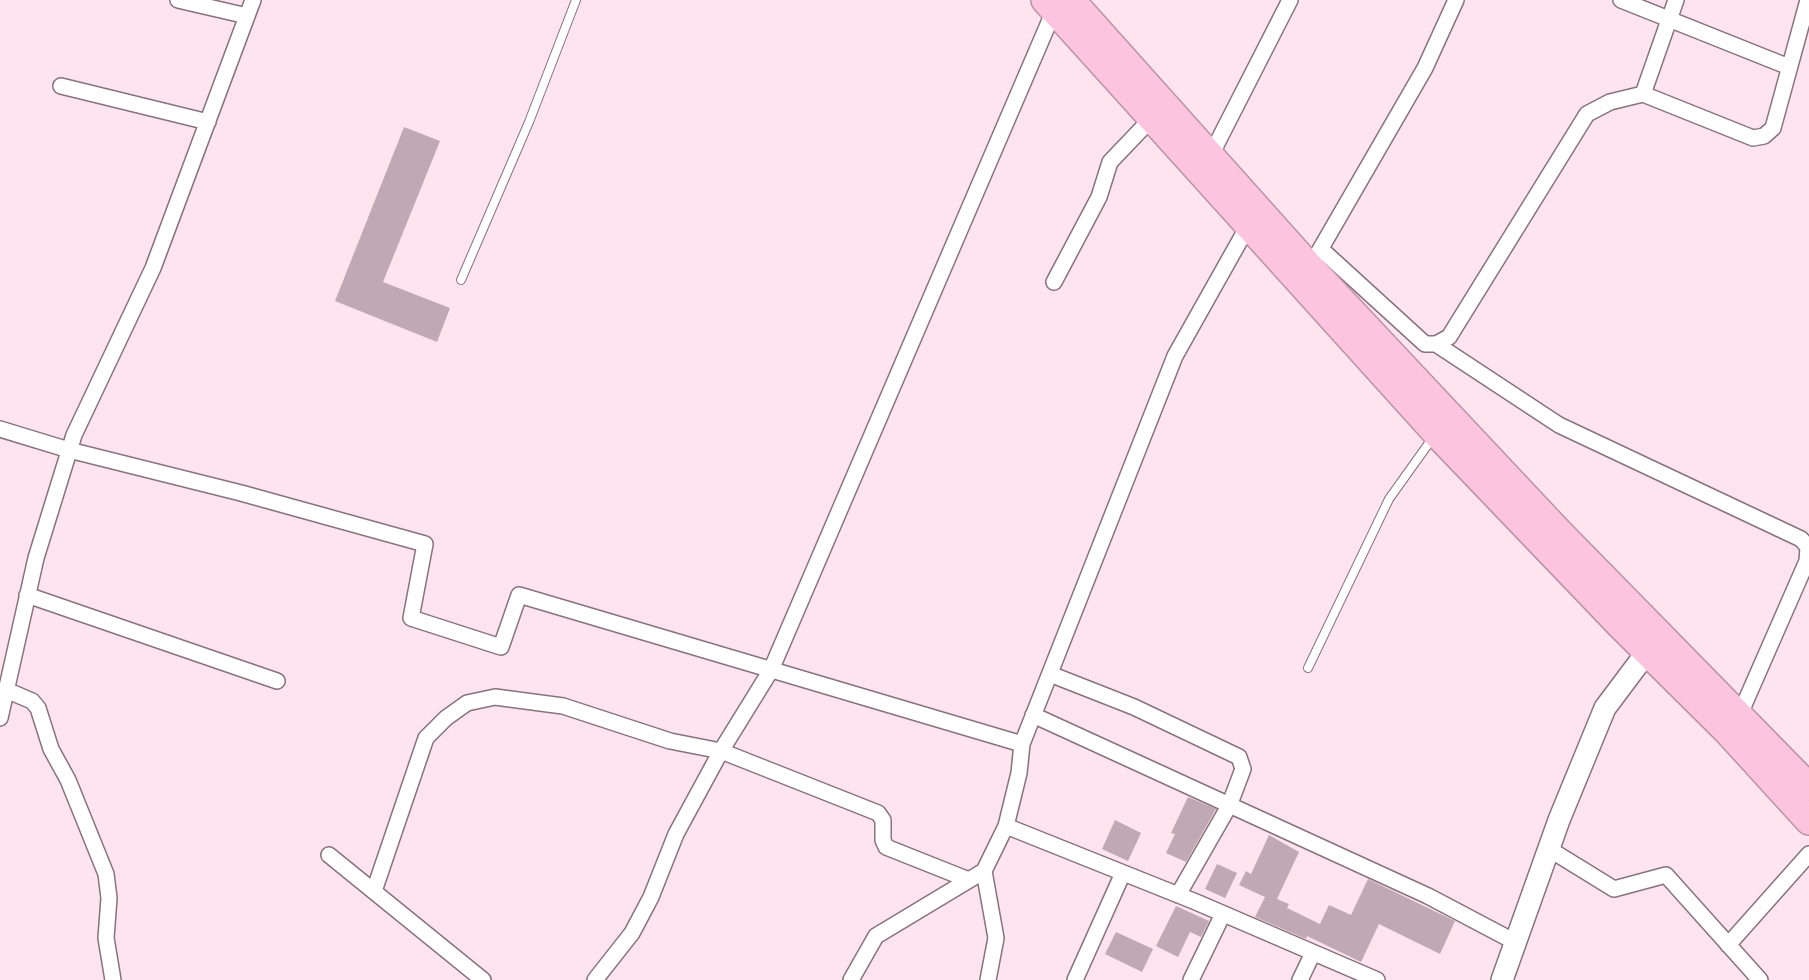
<!DOCTYPE html>
<html>
<head>
<meta charset="utf-8">
<style>
	body { margin:0 }
	canvas { display:block; background:#fde4ef }
</style>
</head>
<body>
<canvas width="1809" height="980"></canvas>
<script>
const context = document.querySelector('canvas').getContext('2d');
context.lineJoin = 'round';
function fill(path, color) { context.fillStyle = color; context.fill(path, 'evenodd'); }
const poly = rows => new Path2D(rows.map(r => 'M' + r).join(''));
function strokePath(path, color, width, dash) { context.strokeStyle = color; context.lineWidth = width; context.lineCap = dash ? 'butt' : 'round'; context.setLineDash(dash || []); context.stroke(path); }
const building = poly([
	[404,127,440,141,383,282,450,308,437,342,335,301],
	[1188,797,1216,809,1186,862,1166,853,1175,834,1171,833],
	[1115,820,1141,833,1128,861,1102,849],
	[1269,835,1299,852,1277,899,1289,904,1287,908,1320,924,1329,905,1351,915,1368,879,1455,921,1440,954,1379,924,1361,962,1307,936,1306,939,1255,917,1265,897,1239,885,1246,871,1251,874],
	[1217,864,1237,873,1225,898,1205,889],
	[1176,906,1209,921,1201,937,1190,932,1178,957,1156,946],
	[1116,932,1153,949,1142,972,1105,954]
]);
const lane = poly([
	[461,280,529,122,576,0],
	[1308,668,1389,499,1434,436]
]);
const street = poly([
	[178,0,247,16],
	[1621,0,1789,67],
	[61,86,208,122],
	[1643,94,1753,138,1764,136,1773,128,1808,0],
	[1211,155,1290,0],
	[1248,226,1175,356,1022,744,1019,773,1006,826,1196,902,1377,980],
	[1322,250,1425,344,1436,344,1449,337,1587,114,1610,102,1643,94,1676,0],
	[1317,255,1425,68,1456,0],
	[1054,282,1099,197,1110,162,1152,118],
	[1436,344,1559,425,1801,539,1808,547,1807,561,1740,714],
	[0,429,69,450,241,493,425,544,411,618,501,647,519,595,1022,744],
	[27,595,277,681],
	[1050,674,1134,707,1239,757,1243,769,1229,806,1178,895],
	[6,690,32,701,38,708,51,749,68,780,106,874,109,898,106,938,113,980],
	[1033,715,1428,896,1517,943],
	[0,718,36,558,74,435,153,268,253,0],
	[1549,849,1614,889,1666,875,1760,980],
	[329,855,483,980],
	[984,871,996,938,988,980],
	[374,891,426,738,446,718,467,703,495,697,563,706,670,741,721,751,878,813,883,820,883,840,886,847,969,880],
	[1728,945,1809,854],
	[595,980,632,933,651,897,676,834,721,751,771,670,1056,6],
	[851,980,876,936,984,871,1006,826],
	[1075,980,1123,873],
	[1191,980,1223,914],
	[1300,980,1313,953]
]);
const secondary = poly([
	[1502,980,1559,820,1605,708,1647,652]
]);
const highway = poly([
	[1045,0,1436,433,1620,625,1726,730,1809,821],
	[1071,0,1308,265,1557,530,1809,787]
]);
fill(building, '#c0a9b4');
strokePath(lane, '#88727c', 10);
strokePath(street, '#88727c', 18);
strokePath(secondary, '#88727c', 24);
strokePath(highway, '#ba92a4', 30);
strokePath(lane, '#fff', 8);
strokePath(street, '#fff', 15);
strokePath(secondary, '#fff', 21);
strokePath(highway, '#fcc4de', 27);
</script>
</body>
</html>
